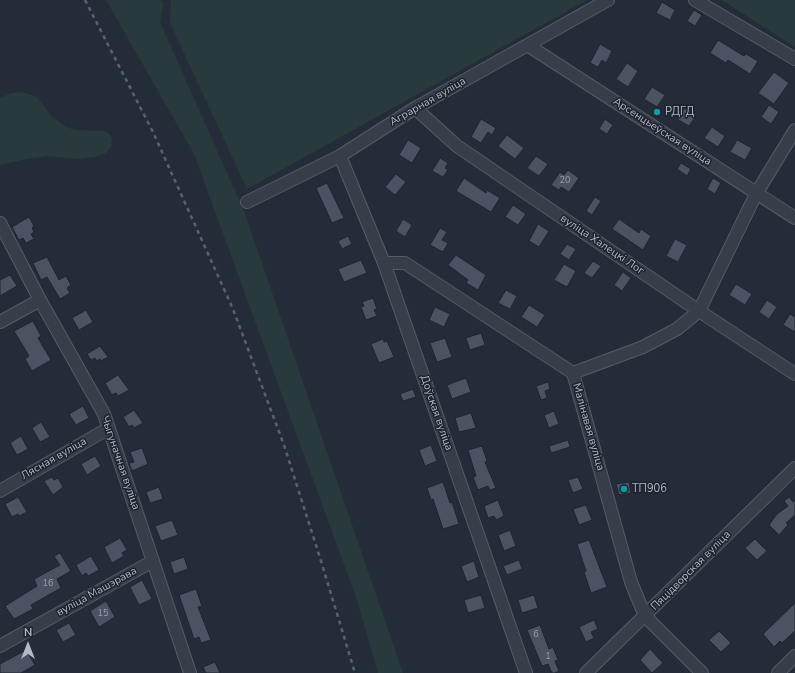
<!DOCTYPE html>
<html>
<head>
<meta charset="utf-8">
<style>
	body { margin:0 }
	#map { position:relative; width:795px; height:673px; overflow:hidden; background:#242c39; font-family:"Nunito Sans",sans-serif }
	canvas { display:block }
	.north { position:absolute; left:8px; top:625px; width:40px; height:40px; -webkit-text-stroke:3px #1d232e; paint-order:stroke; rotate:0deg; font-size:11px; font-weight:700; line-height:16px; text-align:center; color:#b3b9c5 }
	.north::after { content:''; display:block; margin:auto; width:14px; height:18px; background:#b3b9c5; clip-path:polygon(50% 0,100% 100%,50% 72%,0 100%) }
</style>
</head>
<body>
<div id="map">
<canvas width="795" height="673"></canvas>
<div class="north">N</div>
</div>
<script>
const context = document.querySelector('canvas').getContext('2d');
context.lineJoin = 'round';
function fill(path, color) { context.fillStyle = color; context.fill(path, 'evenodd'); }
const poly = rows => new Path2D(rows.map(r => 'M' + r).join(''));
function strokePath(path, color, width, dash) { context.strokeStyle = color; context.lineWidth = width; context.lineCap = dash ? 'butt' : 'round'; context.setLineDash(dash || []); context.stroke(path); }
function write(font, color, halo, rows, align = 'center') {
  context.font = font + ' "Nunito Sans",sans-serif'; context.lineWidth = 3; context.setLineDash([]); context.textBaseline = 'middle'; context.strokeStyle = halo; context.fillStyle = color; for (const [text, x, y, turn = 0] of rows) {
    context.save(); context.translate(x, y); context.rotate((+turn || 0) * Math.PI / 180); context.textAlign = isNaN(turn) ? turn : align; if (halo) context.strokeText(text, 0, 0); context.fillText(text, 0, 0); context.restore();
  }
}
const green = poly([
	[106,0,161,0,164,3,160,22,244,211,403,673,378,673,357,600,194,154],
	[171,0,587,0,247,189,170,23],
	[722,0,795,0,795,47],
	[22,92,37,97,52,117,66,127,75,130,104,131,110,134,112,140,111,147,106,153,94,157,80,159,47,156,27,159,0,165,0,98,11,93]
]);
const building = poly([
	[662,2,675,10,670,20,656,13,662,2],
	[694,10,702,15,695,26,687,21,694,10],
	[718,40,744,56,746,54,758,61,750,74,728,60,726,63,710,53,718,40],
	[600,44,612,51,606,63,602,60,598,67,590,63,600,44],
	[627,63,638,71,628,87,616,79,627,63],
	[774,72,789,83,774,104,758,93,774,72],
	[652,87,665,95,657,107,644,99,652,87],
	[769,105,779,112,771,124,761,117,769,105],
	[684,108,696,116,689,126,677,119,684,108],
	[481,119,496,128,492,135,488,132,481,143,471,137,481,119],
	[605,119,613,125,607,134,599,129,605,119],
	[712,127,725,136,718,147,704,138,712,127],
	[507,135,524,148,515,159,498,146,507,135],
	[408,140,421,148,412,163,399,155,408,140],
	[737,140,752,148,745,160,730,152,737,140],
	[536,156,548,164,539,176,527,168,536,156],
	[440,158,448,163,445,168,448,170,443,177,432,171,440,158],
	[681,163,691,169,687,176,677,169,681,163],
	[568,170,579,178,569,192,561,187,559,190,551,185,560,172,564,175,568,170],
	[396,174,406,182,395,195,385,187,396,174],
	[464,178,486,193,487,190,500,198,491,212,456,191,464,178],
	[713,178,721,183,715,194,707,189,713,178],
	[327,183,344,218,332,223,316,188,327,183],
	[595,197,601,201,592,215,586,211,595,197],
	[513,205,526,214,518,225,505,217,513,205],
	[29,217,34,226,32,228,34,232,31,234,34,239,26,243,23,238,19,240,12,227,29,217],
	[403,219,412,225,405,237,396,231,403,219],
	[619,219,639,233,641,229,651,236,643,250,612,229,619,219],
	[538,224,549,231,539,247,529,241,538,224],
	[440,228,447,232,442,240,448,243,443,252,430,245,440,228],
	[348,236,352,244,342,249,338,241,348,236],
	[675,239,687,245,678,262,666,256,675,239],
	[567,244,576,249,569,260,560,254,567,244],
	[456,255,486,275,478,290,466,283,468,280,448,265,456,255],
	[47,257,59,280,66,276,71,285,67,288,70,293,60,299,47,277,41,280,33,263,47,257],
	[361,260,367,273,344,282,338,269,361,260],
	[593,261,601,266,592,278,584,273,593,261],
	[564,264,576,271,567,287,554,280,564,264],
	[623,272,631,278,622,291,614,285,623,272],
	[10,275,17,286,0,296,0,280,10,275],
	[736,284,752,294,745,305,729,295,736,284],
	[506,290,517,296,510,309,498,303,506,290],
	[373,298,377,309,374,310,377,316,366,320,361,307,364,306,362,302,373,298],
	[767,300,777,307,769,319,759,312,767,300],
	[529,305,545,315,537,327,521,317,529,305],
	[435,307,450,314,444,327,429,320,435,307],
	[86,310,93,322,79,330,72,318,86,310],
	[790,314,795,317,795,332,783,325,790,314],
	[33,321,41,336,38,338,51,360,32,371,25,359,29,356,14,331,33,321],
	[481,333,485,345,470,350,466,338,481,333],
	[445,338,452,357,437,362,430,343,445,338],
	[383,339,384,342,387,341,394,357,379,363,371,344,383,339],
	[100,346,108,357,101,361,100,359,97,361,95,358,91,360,87,354,100,346],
	[118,375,129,390,118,396,116,393,112,395,105,383,118,375],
	[466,378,471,392,452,399,447,385,466,378],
	[548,382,550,389,545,391,547,398,541,400,536,386,548,382],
	[413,389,416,397,403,401,400,394,413,389],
	[83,406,89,418,76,425,69,414,83,406],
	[134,410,143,423,134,428,132,425,129,427,123,417,134,410],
	[554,411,559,424,549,428,544,415,554,411],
	[471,413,476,428,459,432,455,418,471,413],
	[41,422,50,437,40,442,32,428,41,422],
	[21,436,28,449,17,455,10,443,21,436],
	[568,440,570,447,551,453,549,446,568,440],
	[431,445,437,461,425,466,419,450,431,445],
	[482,446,487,461,485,462,496,488,490,490,488,486,478,490,473,477,476,476,468,450,482,446],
	[142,448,148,464,132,471,129,463,134,462,130,452,142,448],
	[95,456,101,466,87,475,81,464,95,456],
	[52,477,54,480,58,478,63,487,53,495,44,481,52,477],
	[578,477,583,489,573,493,568,480,578,477],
	[443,482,450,503,452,502,459,524,443,529,433,499,431,500,427,488,443,482],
	[629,482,631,493,619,495,616,484,629,482],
	[159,487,163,499,150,503,146,492,159,487],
	[18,497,27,512,19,516,18,514,12,517,5,504,18,497],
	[789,497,793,502,795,500,795,515,786,523,788,525,779,535,769,525,777,514,788,506,784,501,789,497],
	[498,500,504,516,496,520,494,516,488,518,484,506,498,500],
	[586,505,592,520,579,525,573,509,586,505],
	[172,520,178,535,161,541,155,526,172,520],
	[510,530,516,546,504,551,498,535,510,530],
	[120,538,127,550,122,553,124,556,112,563,104,547,120,538],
	[755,539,767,551,757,560,745,548,755,539],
	[589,540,607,587,591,593,584,572,586,571,577,544,589,540],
	[60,553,71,571,57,579,61,588,31,605,33,609,14,619,5,606,37,586,34,579,60,565,54,556,60,553],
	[91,556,99,570,88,576,86,573,82,576,76,565,91,556],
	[184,557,188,569,174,574,170,562,184,557],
	[519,560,522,569,507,575,503,566,519,560],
	[474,561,479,577,467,582,461,566,474,561],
	[142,580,152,599,139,605,130,587,142,580],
	[196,589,202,606,198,607,211,640,201,643,199,637,194,639,179,595,196,589],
	[481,595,485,608,468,613,464,600,481,595],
	[534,595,538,608,522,613,518,600,534,595],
	[106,601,115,617,99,627,90,611,106,601],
	[795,603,795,631,782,643,780,641,774,647,763,634,795,603],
	[594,620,598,629,591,632,594,638,586,642,579,627,594,620],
	[69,623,76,635,63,642,56,630,69,623],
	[540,625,549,649,553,647,558,660,555,661,559,671,555,673,552,673,548,664,542,666,527,630,540,625],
	[719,631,731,643,721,652,709,640,719,631],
	[650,649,663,663,652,673,640,660,650,649],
	[26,650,35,665,21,673,0,673,0,664,26,650],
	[215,662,220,673,206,673,203,667,215,662]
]);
const minor = poly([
	[695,0,795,59],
	[529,46,795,218],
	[415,108,457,146,699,311,795,374],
	[340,156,384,263,526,673],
	[247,202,340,156,415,108,608,0],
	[0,223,40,300,104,414,190,673],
	[384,263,405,263,573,373,631,582,645,616,702,673],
	[0,322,40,300],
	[573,373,643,347,677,329,699,311,756,194,795,130],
	[0,491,109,428],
	[0,646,153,561],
	[586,673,795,468],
	[778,673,795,656]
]);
const rail = poly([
	[85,0,153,132,233,309,284,445,321,561,355,673]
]);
const markers = [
	[657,112,4,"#0f9aa8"],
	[624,489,4,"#0f9aa8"]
];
const numberNames = [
	["20",565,181],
	["16",48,584],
	["15",103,614],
	["6",536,635],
	["1",548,657]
];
const streetNames = [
	["Аграрная вуліца",428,102,-30],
	["Арсенцьеўская вуліца",662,132,33],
	["вуліца Халецкі Лог",602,245,34],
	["Доўская вуліца",436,413,71],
	["Малінавая вуліца",588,427,74],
	["Лясная вуліца",54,459,-30],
	["Чыгуначная вуліца",120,463,71],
	["Пяцідворская вуліца",691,571,-45],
	["вуліца Машэрава",97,592,-29]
];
const poiNames = [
	["РДГД",665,112],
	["ТП906",632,489]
];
fill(green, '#293a3c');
fill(building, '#4b5363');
strokePath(building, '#1f2530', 1);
strokePath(minor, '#565c67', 14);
strokePath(minor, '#383e49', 12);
strokePath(rail, '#5a6270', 2.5, [4, 4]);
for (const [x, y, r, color] of markers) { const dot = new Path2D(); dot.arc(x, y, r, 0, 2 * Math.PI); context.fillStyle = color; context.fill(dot); strokePath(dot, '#1d232e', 1.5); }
write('9px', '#99a0ac', null, numberNames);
write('11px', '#b3b9c5', '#1d232e', streetNames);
write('11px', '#b3b9c5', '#1d232e', poiNames, 'left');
</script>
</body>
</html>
